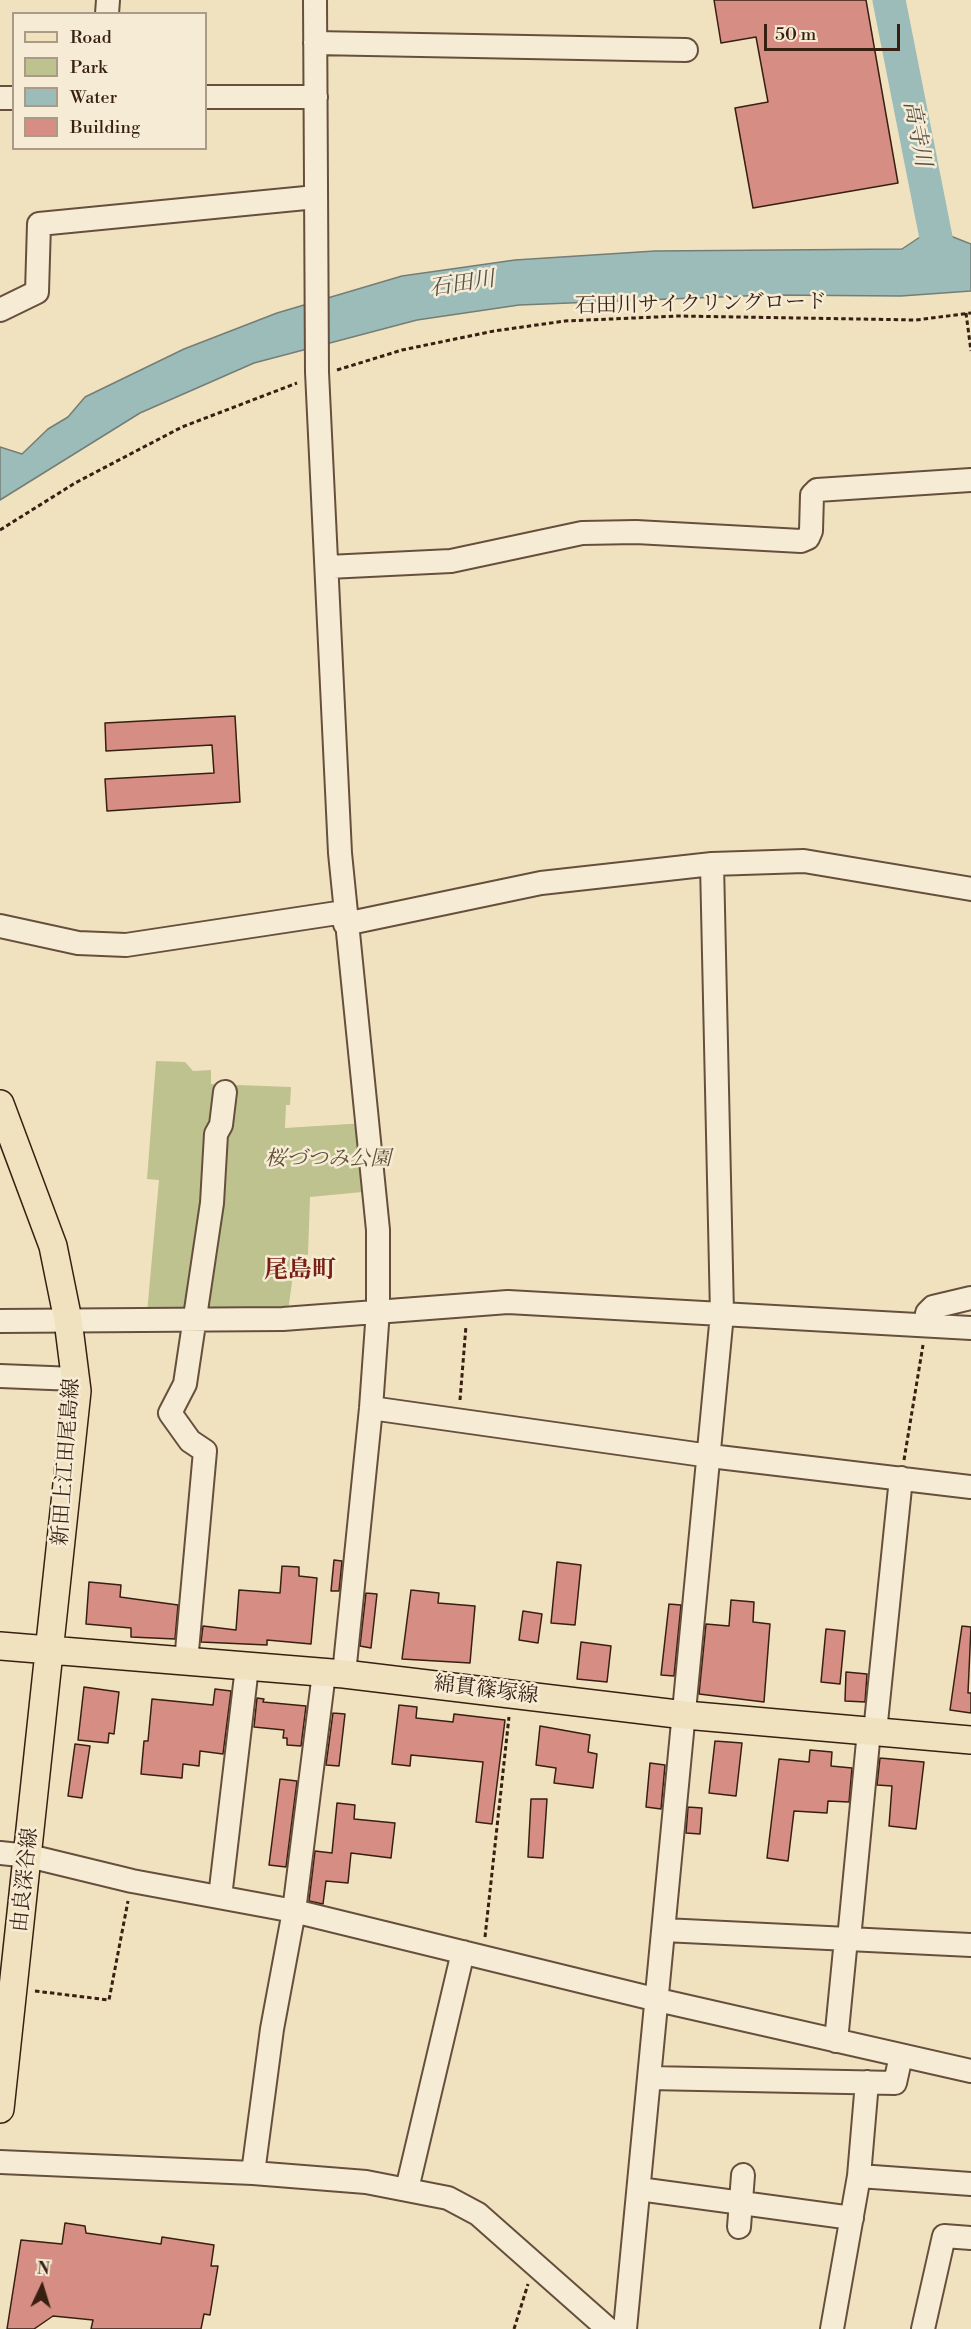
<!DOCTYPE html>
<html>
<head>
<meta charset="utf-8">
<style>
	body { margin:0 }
	#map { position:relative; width:971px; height:2329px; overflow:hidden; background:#f1e2bf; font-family:"Libre Bodoni",serif }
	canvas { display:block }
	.legend { position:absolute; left:12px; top:12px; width:195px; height:138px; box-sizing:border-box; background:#f6ecd5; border:2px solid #aa9a87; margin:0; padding:8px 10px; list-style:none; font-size:18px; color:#371f12 }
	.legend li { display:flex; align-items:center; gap:12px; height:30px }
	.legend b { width:30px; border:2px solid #aa9a87 }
	.north { position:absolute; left:12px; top:2257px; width:60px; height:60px; -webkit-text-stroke:4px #f6ecd5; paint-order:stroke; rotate:4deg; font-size:16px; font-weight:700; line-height:24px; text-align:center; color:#371f12 }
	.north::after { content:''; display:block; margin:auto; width:21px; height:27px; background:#371f12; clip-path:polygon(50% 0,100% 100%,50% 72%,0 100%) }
	.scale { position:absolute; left:764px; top:24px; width:136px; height:27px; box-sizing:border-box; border:3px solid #371f12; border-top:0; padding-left:8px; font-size:18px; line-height:21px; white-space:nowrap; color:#371f12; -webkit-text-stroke:4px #f6ecd5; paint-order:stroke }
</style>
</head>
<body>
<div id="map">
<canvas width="971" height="2329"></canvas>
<ul class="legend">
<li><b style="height:8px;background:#f1e2bf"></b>Road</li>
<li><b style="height:16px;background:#bec28f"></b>Park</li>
<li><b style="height:16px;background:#9cbcb9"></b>Water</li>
<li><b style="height:16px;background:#d68e84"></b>Building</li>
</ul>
<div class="north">N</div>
<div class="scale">50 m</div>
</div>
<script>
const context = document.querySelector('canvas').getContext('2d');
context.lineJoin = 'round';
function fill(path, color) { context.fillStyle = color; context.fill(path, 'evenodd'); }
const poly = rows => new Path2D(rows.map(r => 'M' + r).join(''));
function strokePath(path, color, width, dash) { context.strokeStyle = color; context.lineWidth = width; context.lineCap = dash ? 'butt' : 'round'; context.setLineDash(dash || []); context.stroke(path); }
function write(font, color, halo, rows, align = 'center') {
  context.font = font + ' "Libre Bodoni","Noto Serif JP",serif'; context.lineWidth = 5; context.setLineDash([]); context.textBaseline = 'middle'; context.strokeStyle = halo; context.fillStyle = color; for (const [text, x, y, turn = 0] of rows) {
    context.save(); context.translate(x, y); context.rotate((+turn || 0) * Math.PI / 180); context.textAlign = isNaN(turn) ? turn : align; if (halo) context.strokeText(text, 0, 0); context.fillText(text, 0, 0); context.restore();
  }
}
const green = poly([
	[156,1061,185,1062,193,1071,211,1070,211,1084,291,1087,290,1105,286,1105,285,1128,365,1123,373,1191,310,1197,308,1255,296,1254,288,1311,147,1313,159,1180,147,1179]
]);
const water = poly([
	[948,235,971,244,971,291,901,296,770,295,519,305,417,320,254,363,140,413,0,500,0,447,22,454,48,429,68,417,85,397,184,349,277,313,402,276,515,260,655,251,902,249,920,237,948,235]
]);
const river = poly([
	[889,0,942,268]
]);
const building = poly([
	[714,0,866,0,898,183,753,208,735,108,768,102,756,37,721,43,714,0],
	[235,716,240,802,107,811,105,779,214,773,212,745,106,751,105,723,235,716],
	[334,1560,342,1561,339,1591,331,1591,334,1560],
	[557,1562,581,1565,575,1625,551,1623,557,1562],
	[282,1566,299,1567,299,1576,317,1578,311,1644,267,1640,267,1645,201,1642,203,1626,236,1630,239,1590,280,1593,282,1566],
	[89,1582,121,1585,120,1597,178,1605,175,1639,131,1637,131,1628,86,1624,89,1582],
	[411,1590,439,1593,438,1603,475,1606,470,1663,402,1659,411,1590],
	[366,1593,377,1594,371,1648,360,1646,366,1593],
	[731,1600,754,1602,753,1622,770,1624,764,1702,699,1694,706,1624,729,1626,731,1600],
	[669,1604,681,1605,674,1676,661,1675,669,1604],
	[523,1611,542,1614,538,1643,519,1640,523,1611],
	[962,1626,971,1627,968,1693,971,1693,971,1713,950,1710,962,1626],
	[826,1629,845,1631,840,1684,821,1682,826,1629],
	[581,1642,611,1646,607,1682,577,1679,581,1642],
	[846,1672,867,1674,865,1702,845,1701,846,1672],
	[84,1687,119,1692,114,1734,109,1733,108,1743,78,1740,84,1687],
	[215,1689,231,1691,223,1754,200,1751,199,1766,183,1764,182,1778,141,1774,144,1741,148,1741,152,1699,213,1705,215,1689],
	[257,1698,264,1699,263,1702,306,1706,301,1746,287,1745,287,1738,283,1738,284,1730,254,1727,257,1698],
	[399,1705,417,1707,416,1718,453,1722,454,1714,505,1720,492,1824,476,1822,483,1762,411,1755,410,1766,392,1764,399,1705],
	[333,1713,345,1714,339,1766,326,1765,333,1713],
	[540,1726,590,1735,588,1752,597,1754,593,1788,554,1783,556,1768,536,1765,540,1726],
	[715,1741,742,1743,736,1796,709,1793,715,1741],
	[75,1744,90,1746,82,1798,68,1796,75,1744],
	[810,1750,832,1752,831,1766,852,1768,849,1802,828,1801,827,1813,794,1811,788,1861,767,1858,779,1759,809,1762,810,1750],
	[880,1758,924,1762,916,1829,889,1826,892,1786,877,1785,880,1758],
	[650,1763,665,1765,661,1809,646,1807,650,1763],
	[280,1779,297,1781,286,1867,269,1865,280,1779],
	[531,1799,547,1799,543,1858,528,1857,531,1799],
	[337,1803,355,1805,354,1819,395,1823,391,1858,351,1853,348,1883,326,1881,323,1904,309,1901,315,1851,332,1853,337,1803],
	[688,1807,702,1808,700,1834,686,1833,688,1807],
	[65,2223,85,2226,86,2233,161,2244,162,2237,214,2245,211,2266,218,2266,210,2315,204,2314,201,2329,91,2329,93,2320,53,2316,34,2329,7,2329,21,2240,62,2244,65,2223]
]);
const path = poly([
	[966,313,971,351],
	[337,370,402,350,494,331,565,321,679,316,916,320,971,313],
	[0,530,75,483,182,427,297,383],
	[460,1400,466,1326],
	[904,1460,923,1345],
	[485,1937,509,1717],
	[35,1991,109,2000,128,1901],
	[514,2329,528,2284]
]);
const minor = poly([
	[315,0,317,372,340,853,378,1230,378,1310,371,1408,344,1674],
	[107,14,108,0],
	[315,43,686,50],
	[206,97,316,97],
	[0,98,14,98],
	[0,310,37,292,39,224,316,197],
	[328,567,451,561,582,533,636,532,801,541,808,538,811,531,812,495,817,490,971,480],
	[345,924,541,883,712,864,804,861,971,889],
	[0,926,78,943,126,945,344,912],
	[0,1321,283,1319,508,1302,971,1328],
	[926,1325,927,1313,933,1307,971,1298],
	[0,1376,75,1379],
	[371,1408,710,1456,971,1487],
	[186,1662,205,1451,190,1441,170,1413,185,1384,212,1203,216,1134,221,1125,225,1092],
	[875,1732,901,1478],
	[0,1853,29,1856,132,1881,294,1911,658,2000,971,2071],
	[220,1897,247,1667],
	[664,1930,971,1945],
	[849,1939,869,1731],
	[836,2041,846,1939],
	[650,2078,895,2083,901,2056],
	[0,2162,253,2173,366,2182,448,2198,478,2214,608,2329],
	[253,2173,272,2029,294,1911,324,1673],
	[859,2176,971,2184],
	[407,2189,463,1952],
	[639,2189,852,2218],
	[739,2227,743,2175],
	[625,2329,722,1314,712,864],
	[832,2329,859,2176,867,2082],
	[923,2329,944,2236,971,2238]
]);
const major = poly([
	[0,1104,53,1246,68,1320,77,1391,0,2109],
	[0,1646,344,1674,685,1715,971,1740]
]);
const streetNames = [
	["石田川サイクリングロード",701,305,-1],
	["新田上江田尾島線",67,1462,-86],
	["綿貫篠塚線",486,1691,7],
	["由良深谷線",26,1880,-84]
];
const parkNames = [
	["桜づつみ公園",328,1160]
];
const waterNames = [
	["高寺川",916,134,79],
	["石田川",462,285,-9]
];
const quarterNames = [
	["尾島町",300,1271]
];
fill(green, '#bec28f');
fill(water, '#9cbcb9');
strokePath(water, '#747d76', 1.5);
strokePath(river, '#9cbcb9', 33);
fill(building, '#d68e84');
strokePath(building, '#371f12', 1.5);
strokePath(minor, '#66503d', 26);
strokePath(major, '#371f12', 30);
strokePath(path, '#371f12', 3, [4.5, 3]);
strokePath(minor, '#f6ecd5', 22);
strokePath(major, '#f1e2bf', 27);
write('21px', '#371f12', '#f6ecd5', streetNames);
write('italic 21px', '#605038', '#f6ecd5', parkNames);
write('italic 22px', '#554e44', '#f6ecd5', waterNames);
write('bold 24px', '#7a1f14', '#f6ecd5', quarterNames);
</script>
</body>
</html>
